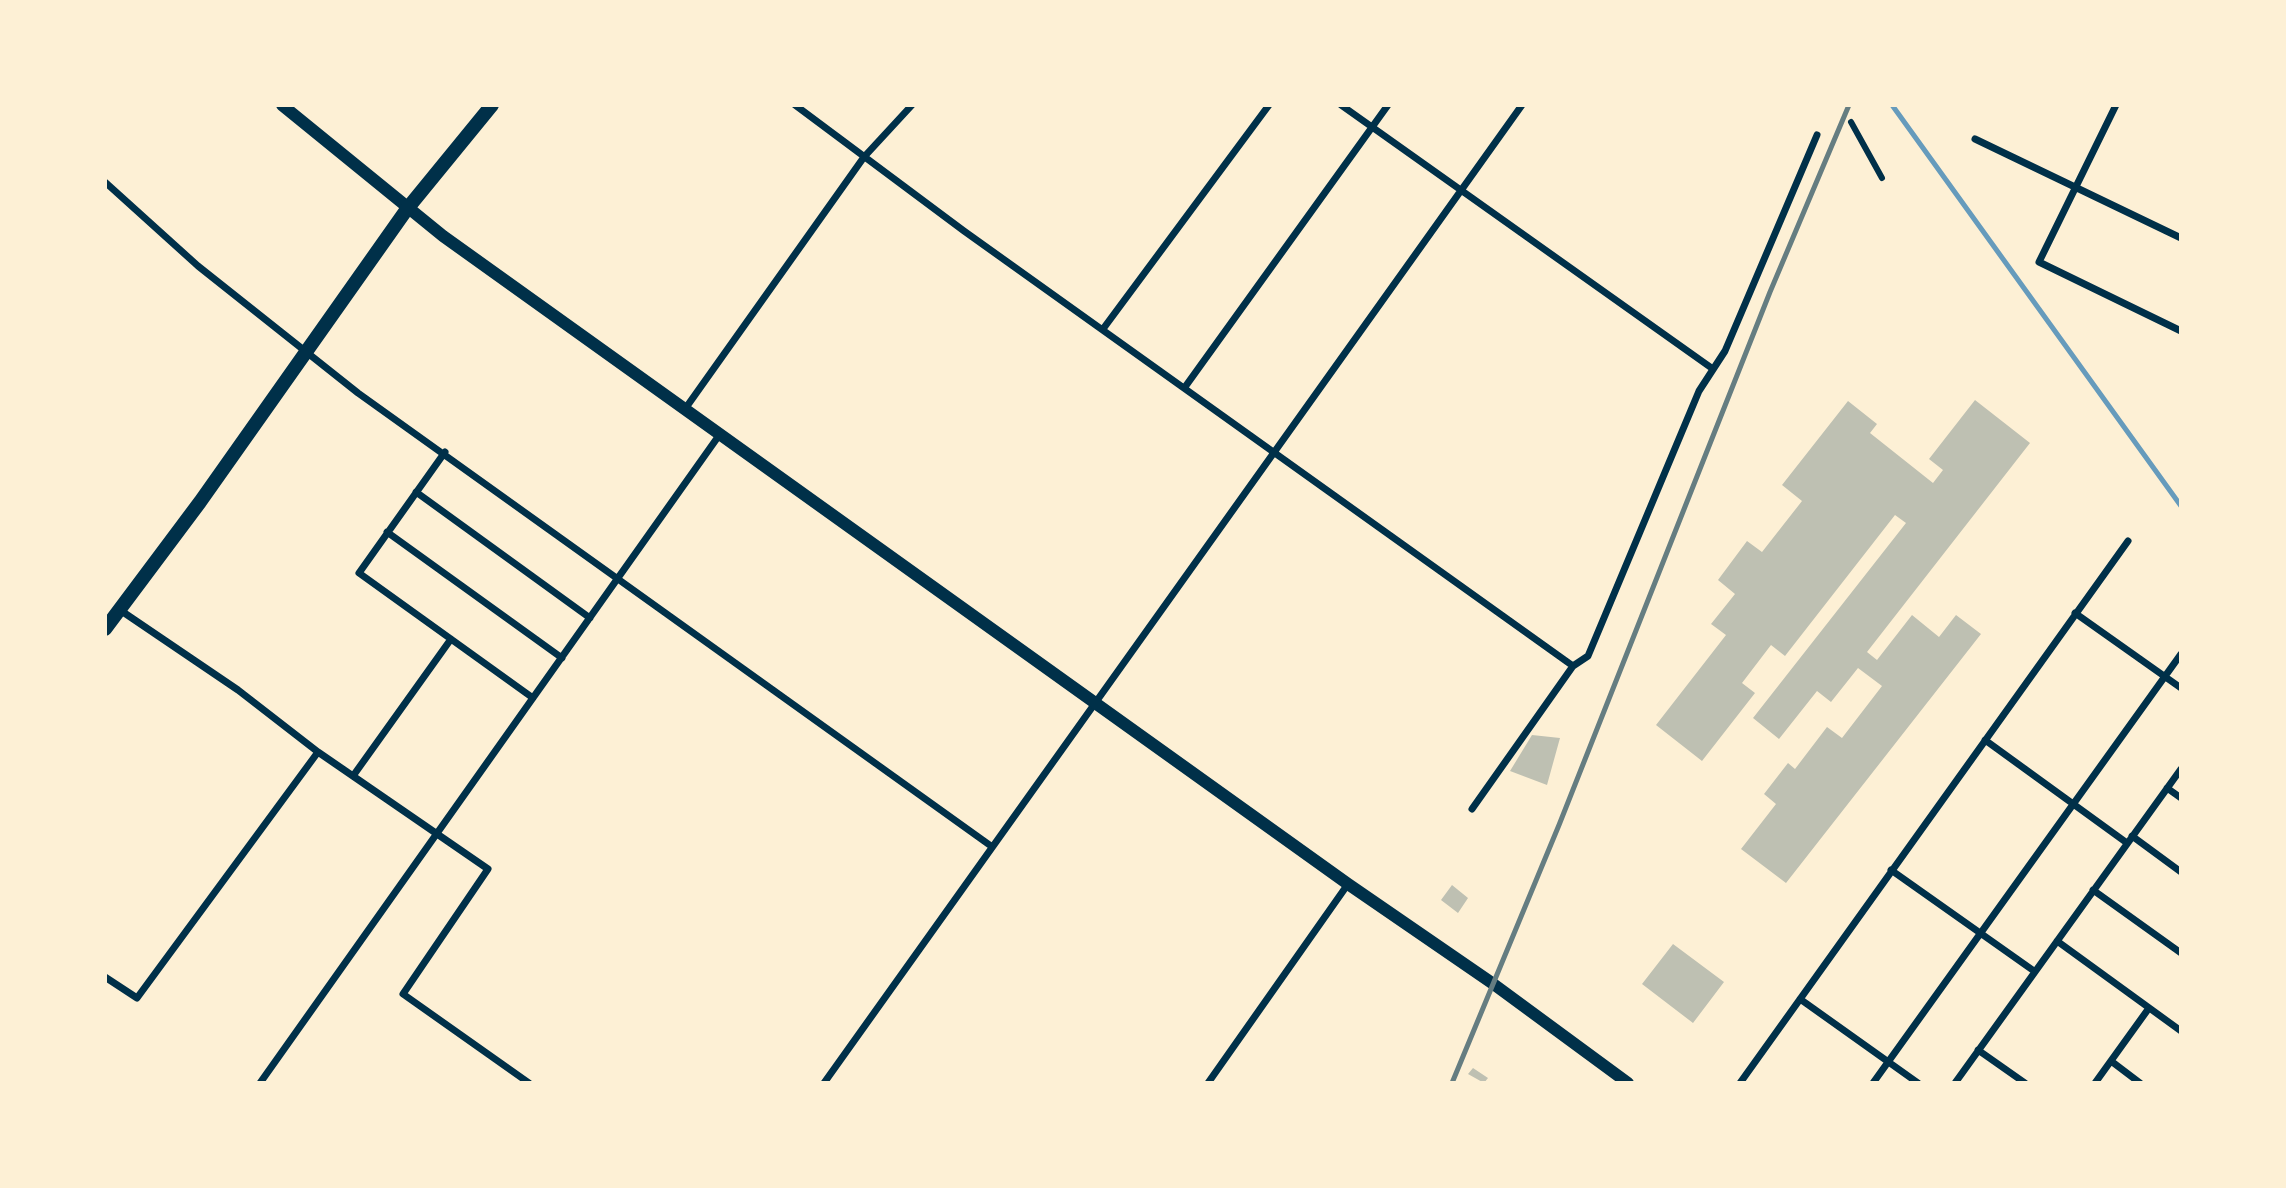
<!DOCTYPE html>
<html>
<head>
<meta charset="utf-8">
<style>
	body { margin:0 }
	#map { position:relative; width:2286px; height:1188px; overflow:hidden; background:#fdf0d5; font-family:Lato,sans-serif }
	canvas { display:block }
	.frame { position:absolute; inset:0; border:107px solid #fdf0d5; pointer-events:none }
</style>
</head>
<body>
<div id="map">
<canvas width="2286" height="1188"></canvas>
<div class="frame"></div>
</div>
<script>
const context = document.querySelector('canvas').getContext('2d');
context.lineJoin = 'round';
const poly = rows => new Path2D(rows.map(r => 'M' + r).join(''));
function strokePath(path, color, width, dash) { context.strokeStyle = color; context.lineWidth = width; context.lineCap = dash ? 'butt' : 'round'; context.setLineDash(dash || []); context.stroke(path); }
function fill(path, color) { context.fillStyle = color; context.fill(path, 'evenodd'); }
const stream = poly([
	[1892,105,2181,506]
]);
const building = poly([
	[1975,400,2030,443,1867,652,1877,660,1912,615,1939,637,1956,615,1981,634,1786,883,1741,849,1776,804,1764,794,1788,763,1795,769,1827,727,1842,738,1882,686,1858,668,1831,702,1817,691,1779,739,1753,718,1906,523,1895,515,1785,656,1771,645,1742,683,1755,693,1702,761,1656,725,1726,635,1711,624,1735,594,1718,580,1747,541,1762,552,1802,501,1782,485,1848,401,1877,424,1870,433,1933,483,1943,470,1929,459],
	[1532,735,1560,738,1547,785,1510,771],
	[1452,885,1468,898,1458,913,1441,900],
	[1673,944,1724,982,1693,1023,1642,984],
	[1473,1068,1488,1078,1484,1083,1468,1074]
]);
const pedestrian = poly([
	[1851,122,1882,178]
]);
const minor = poly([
	[795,105,964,231,1573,666],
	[1341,105,1713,369],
	[2116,105,2039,262,2181,331],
	[1975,139,2181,238],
	[105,182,198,266,358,393,991,846],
	[1103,329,1269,105],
	[1185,387,1388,105],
	[685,409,864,157,912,105],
	[445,452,359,573,533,698],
	[416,492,590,618],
	[387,532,562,658],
	[120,610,238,690,318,752,488,869,403,994,529,1083],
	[2075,613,2181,688],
	[1985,740,2127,843],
	[353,776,451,639],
	[2167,788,2181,798],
	[1472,809,1573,666,1588,656,1699,391,1725,351,1817,135],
	[2132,836,2181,872],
	[1891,870,2034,971],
	[2093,890,2181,953],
	[2057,941,2181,1031],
	[105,977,137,998,318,752],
	[1800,999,1918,1083],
	[1978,1050,2025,1083],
	[2111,1061,2140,1083],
	[260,1083,720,434],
	[824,1083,1522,105],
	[1208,1083,1348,884],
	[1740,1083,2128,541],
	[1873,1083,2181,654],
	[1955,1083,2181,769],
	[2095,1083,2149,1008]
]);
const secondary = poly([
	[282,105,443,236,1348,884,1492,983,1628,1083]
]);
const primary = poly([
	[105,629,200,502,407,209,492,105]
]);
const rail = poly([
	[1452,1083,1559,825,1770,292,1849,105]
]);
strokePath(stream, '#669bbc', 5);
fill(building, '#bec0b2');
strokePath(pedestrian, '#003049', 6);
strokePath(minor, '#003049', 7);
strokePath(secondary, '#003049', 12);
strokePath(primary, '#003049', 14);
strokePath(rail, '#657d81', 5);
</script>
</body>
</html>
